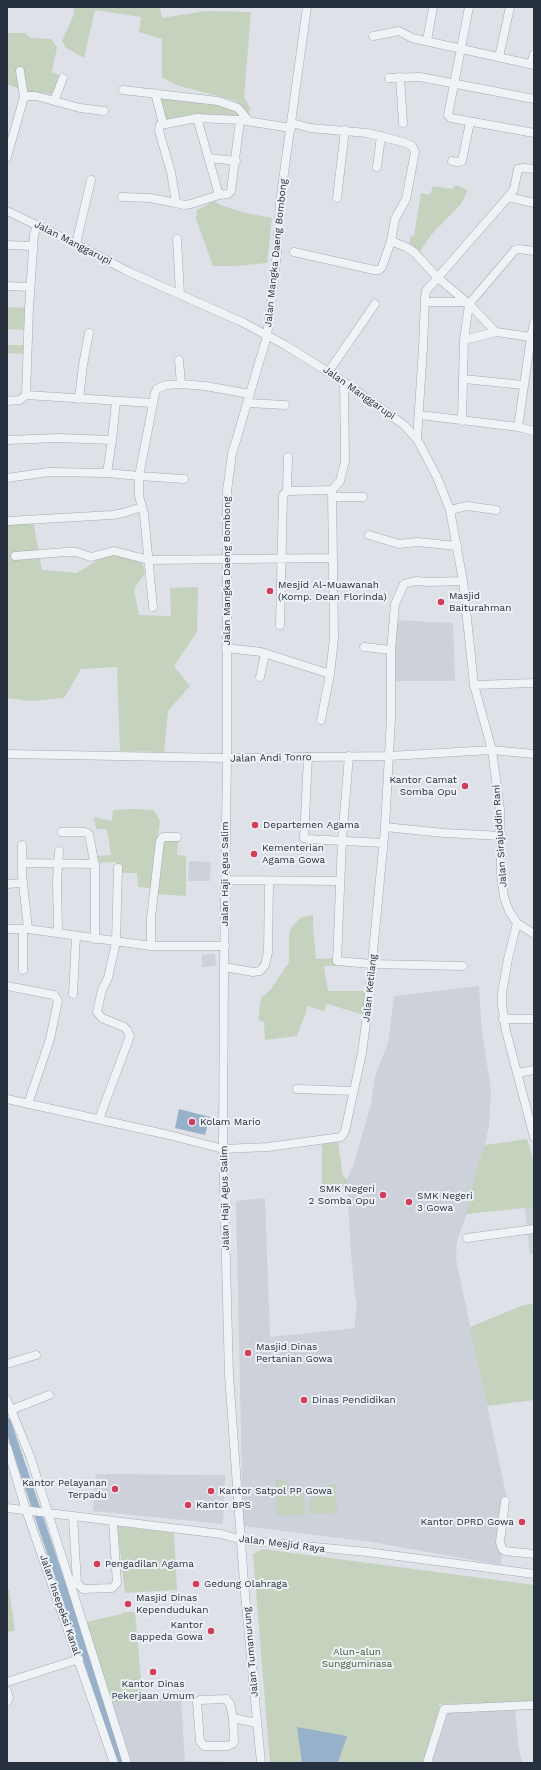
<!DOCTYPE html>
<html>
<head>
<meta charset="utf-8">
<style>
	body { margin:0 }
	#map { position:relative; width:541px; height:1770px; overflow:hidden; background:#dee2e8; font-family:"Work Sans",sans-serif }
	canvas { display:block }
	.frame { position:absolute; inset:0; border:8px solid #26303f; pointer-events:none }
</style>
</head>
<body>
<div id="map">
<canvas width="541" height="1770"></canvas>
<div class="frame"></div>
</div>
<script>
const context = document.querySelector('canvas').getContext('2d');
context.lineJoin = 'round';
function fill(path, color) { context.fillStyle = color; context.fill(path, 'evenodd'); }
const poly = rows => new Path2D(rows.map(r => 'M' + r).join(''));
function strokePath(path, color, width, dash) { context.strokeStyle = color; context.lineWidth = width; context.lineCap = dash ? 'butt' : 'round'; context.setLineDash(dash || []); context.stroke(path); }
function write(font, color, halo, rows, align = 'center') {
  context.font = font + ' "Work Sans",sans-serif'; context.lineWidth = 4; context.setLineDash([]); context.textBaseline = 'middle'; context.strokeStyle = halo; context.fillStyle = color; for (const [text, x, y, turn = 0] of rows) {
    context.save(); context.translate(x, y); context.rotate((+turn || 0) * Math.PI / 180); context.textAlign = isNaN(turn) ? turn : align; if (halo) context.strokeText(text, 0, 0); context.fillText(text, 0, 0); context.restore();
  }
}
const built = poly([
	[392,620,453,623,455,681,389,681],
	[189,861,211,862,210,881,188,881],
	[215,954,216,966,202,967,202,955],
	[479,986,482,1033,491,1089,489,1125,485,1145,477,1167,470,1205,457,1241,456,1259,506,1494,501,1565,371,1542,243,1526,236,1201,265,1198,270,1337,355,1328,355,1317,357,1307,355,1295,351,1253,347,1179,353,1166,371,1105,375,1076,388,1043,394,996],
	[534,1207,534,1254,530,1255,525,1208],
	[96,1474,225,1475,223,1524,93,1511],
	[181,1697,185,1761,246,1762,247,1763,131,1763,111,1703],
	[515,1709,518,1743,522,1763,426,1763,441,1710]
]);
const green = poly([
	[74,7,160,7,162,18,205,11,251,12,244,97,250,108,248,115,236,101,176,85,162,77,162,39,139,32,141,17,95,10,84,58,66,48,62,41,74,14],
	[7,33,25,33,31,38,51,39,57,47,52,72,59,75,52,94,27,92,7,84],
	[157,93,180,95,235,109,243,117,198,116,163,120],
	[456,185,468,190,461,204,431,235,419,253,409,246,411,235,414,236,421,193,430,195,433,186,452,189],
	[214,201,221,205,245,213,272,218,267,263,235,266,213,266,196,219,197,210],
	[7,307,27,308,26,330,7,329],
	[7,345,26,345,25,354,7,353],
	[7,519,33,520,42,570,77,573,113,550,143,564,145,573,134,589,139,615,171,616,170,588,198,587,197,632,174,666,190,686,168,711,164,752,120,751,117,667,81,669,64,698,30,701,7,698],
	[133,809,154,810,160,821,151,888,138,887,137,873,121,873,120,866,115,862,98,863,96,856,111,855,107,829,96,829,94,817,112,821,113,810],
	[178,840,177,855,186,856,186,896,157,894,162,841],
	[313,915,313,927,316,959,335,958,336,966,324,966,328,991,365,991,364,1015,327,1004,324,1011,307,1006,306,1013,297,1036,265,1040,264,1022,258,1020,261,998,271,989,289,962,289,935,292,927,301,917],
	[527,1139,534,1163,534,1207,466,1214,477,1167,485,1145],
	[338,1142,343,1176,347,1179,347,1187,322,1190,322,1144],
	[534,1303,534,1400,487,1406,470,1327,521,1306],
	[276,1479,285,1480,292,1489,302,1495,303,1500,305,1501,305,1515,277,1515],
	[328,1484,336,1484,337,1513,310,1514,309,1501,312,1500,311,1495],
	[117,1526,174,1533,177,1590,125,1593],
	[263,1549,534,1585,534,1702,440,1704,435,1736,423,1763,270,1763,253,1554],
	[9,1590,15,1631,7,1632,7,1591],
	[124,1612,135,1612,143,1701,111,1703,86,1622,122,1614]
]);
const water = poly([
	[179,1109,210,1117,205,1135,175,1128],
	[297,1727,347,1736,338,1763,302,1763]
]);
const canal = poly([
	[7,1422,122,1763]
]);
const minor = poly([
	[469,7,448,115,451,118,534,133],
	[373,36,399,31,412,38,534,65],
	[427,41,433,7],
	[499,57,510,7],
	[531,64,534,54],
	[20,71,24,97],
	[400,77,403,123],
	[389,78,420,77,534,99],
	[123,90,218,101,238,108,248,120],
	[155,93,163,123],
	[54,101,63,78],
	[197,118,219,195,228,194,231,191,240,120,291,128],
	[292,123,310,128,367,133,403,142,412,146,415,152,406,199,395,219,391,241,382,267,379,270,374,270,294,252],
	[7,157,24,97,29,96,36,96,80,108,104,111],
	[209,158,236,161],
	[452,161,458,162,462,161,470,122],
	[377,167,381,136],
	[122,197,150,198,176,203,171,172,159,131,160,125,197,118,240,120],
	[508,197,514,189,518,169,523,168,534,169],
	[337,198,345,130],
	[176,203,184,205,191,204,219,195],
	[7,211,76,244,129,272,242,322,285,345,344,382,404,425,417,439,437,477,450,510,463,581,474,685,492,750,496,780,500,809,501,876,504,897,509,911,517,923,534,934],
	[37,225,34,235,29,308,26,395,153,403],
	[177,239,180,294],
	[391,241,406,247,414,252,437,277,469,304,464,340,462,421],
	[76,244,91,180],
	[7,245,33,246],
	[7,286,30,287],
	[425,302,466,302],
	[534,323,531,337,534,338],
	[464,340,496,332,469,304,515,250,519,249,534,251],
	[179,360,181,384],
	[329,371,375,304],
	[464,379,523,385],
	[79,399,83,365,89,333],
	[7,401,20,400,26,395],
	[248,403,285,405],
	[420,415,518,427,531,337,496,332],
	[518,427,534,431],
	[417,439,423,348,425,298,426,291,508,197,534,203],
	[7,440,58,438,112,440],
	[107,473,112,440,116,402],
	[7,478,49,472,107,473,139,476,155,393,157,389,166,385,181,384,205,386,250,394],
	[287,491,288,457],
	[333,497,363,497],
	[450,510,467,506,496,510],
	[8,521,112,515,123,513,142,507],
	[369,535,399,544,417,542,457,546],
	[15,556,66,552,76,552,91,557,114,551,149,560,332,558],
	[153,607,144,514,139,496,139,476,184,479],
	[280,625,283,495,287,491,332,490],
	[364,647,391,650],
	[226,648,261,652,330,674],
	[260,677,265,654],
	[474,685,534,683],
	[321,720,330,674,334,638,332,490,340,481,345,461,344,382],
	[7,754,227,758,389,756,492,750,534,754],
	[349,756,342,840,337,961,372,964,463,966],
	[308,757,304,838,307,839,383,843],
	[385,827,444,833,502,836],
	[62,832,85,832,89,834,95,867,95,939],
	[22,845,22,874,28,929],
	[23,863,95,864],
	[225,880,340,881],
	[7,884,23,883],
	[517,923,508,959,502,993,502,1005,506,1031,534,1137],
	[7,929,28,929,151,946,225,946],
	[58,933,57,880,59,851],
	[151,946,151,918,160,841,163,837,177,837],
	[224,967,253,972,260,971,265,965,268,952,269,882],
	[23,970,23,929],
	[7,986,54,995,58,1001,50,1039,28,1104],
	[73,994,76,936],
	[503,1019,534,1019],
	[517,1073,534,1070],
	[297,1089,353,1091],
	[7,1099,169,1135,223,1149,268,1147,341,1137,345,1131,362,1053,367,1015,385,827,391,718,391,650,395,604,404,584,415,581,429,582,463,581],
	[99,1119,130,1036,127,1030,124,1027,102,1018,97,1012,102,990,108,978,116,942,118,868],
	[467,1238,534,1229],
	[7,1364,36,1355],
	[7,1400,30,1456,127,1763],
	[11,1410,49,1395],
	[7,1447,26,1510,114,1763],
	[505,1501,500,1542,502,1549,505,1551,534,1554],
	[7,1508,221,1534,242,1540,367,1552,534,1574],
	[73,1516,77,1583,83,1589,112,1588,117,1583,113,1522],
	[7,1682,79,1659],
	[7,1691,9,1698,7,1702],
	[226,1699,230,1704,233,1718,234,1743,228,1746,204,1746,200,1741,197,1702,200,1700,226,1699],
	[233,1718,257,1723],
	[261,1763,244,1583,229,1375,223,1149,224,967,227,758,227,491,232,454,267,336,277,253,280,202,307,7],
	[427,1763,444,1709,534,1705]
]);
const markers = [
	[270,591,4,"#d23d59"],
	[441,602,4,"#d23d59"],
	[465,786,4,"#d23d59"],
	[255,825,4,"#d23d59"],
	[254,854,4,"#d23d59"],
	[192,1122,4,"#d23d59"],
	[383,1195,4,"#d23d59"],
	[409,1202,4,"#d23d59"],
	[248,1353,4,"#d23d59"],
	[304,1400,4,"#d23d59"],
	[115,1489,4,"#d23d59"],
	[211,1491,4,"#d23d59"],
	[188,1505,4,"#d23d59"],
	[522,1522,4,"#d23d59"],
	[97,1564,4,"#d23d59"],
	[196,1584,4,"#d23d59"],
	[128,1604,4,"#d23d59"],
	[211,1631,4,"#d23d59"],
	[153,1672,4,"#d23d59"]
];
const streetNames = [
	["Jalan Manggarupi",73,243,27],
	["Jalan Mangka Daeng Bombong",276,253,-84],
	["Jalan Manggarupi",359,393,35],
	["Jalan Mangka Daeng Bombong",227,571,-90],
	["Jalan Andi Tonro",271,758,-1],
	["Jalan Sirajuddin Rani",500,836,-94],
	["Jalan Haji Agus Salim",225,874,-90],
	["Jalan Ketilang",370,988,-84],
	["Jalan Haji Agus Salim",225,1198,-91],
	["Jalan Mesjid Raya",282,1544,7],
	["Jalan Insepeksi Kanal",60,1605,71],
	["Jalan Tumanurung",251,1652,-95]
];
const poiNames = [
	["Mesjid Al-Muawanah",278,585],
	["(Komp. Dean Florinda)",278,597],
	["Masjid",449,596],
	["Baiturahman",449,608],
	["Kantor Camat",457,780,"right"],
	["Somba Opu",457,792,"right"],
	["Departemen Agama",263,825],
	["Kementerian",262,848],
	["Agama Gowa",262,860],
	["Kolam Mario",200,1122],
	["SMK Negeri",375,1189,"right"],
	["2 Somba Opu",375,1201,"right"],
	["SMK Negeri",417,1196],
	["3 Gowa",417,1208],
	["Masjid Dinas",256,1347],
	["Pertanian Gowa",256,1359],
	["Dinas Pendidikan",312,1400],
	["Kantor Pelayanan",107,1483,"right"],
	["Terpadu",107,1495,"right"],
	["Kantor Satpol PP Gowa",219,1491],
	["Kantor BPS",196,1505],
	["Kantor DPRD Gowa",514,1522,"right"],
	["Pengadilan Agama",105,1564],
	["Gedung Olahraga",204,1584],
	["Masjid Dinas",136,1598],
	["Kependudukan",136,1610],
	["Kantor",203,1625,"right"],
	["Bappeda Gowa",203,1637,"right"],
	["Kantor Dinas",153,1684,"center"],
	["Pekerjaan Umum",153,1696,"center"]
];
const parkNames = [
	["Alun-alun",357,1652],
	["Sungguminasa",357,1664]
];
fill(built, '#ccd1da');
fill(green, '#c4d2be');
fill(water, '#97b1ca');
strokePath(canal, '#97b1ca', 8);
strokePath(minor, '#a3a9b2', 9);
strokePath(minor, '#f0f3f6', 8);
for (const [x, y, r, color] of markers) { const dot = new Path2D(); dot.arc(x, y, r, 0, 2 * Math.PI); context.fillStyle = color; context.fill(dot); strokePath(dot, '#edf1f5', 1.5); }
write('10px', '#26303f', '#edf1f5', streetNames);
write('10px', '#26303f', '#edf1f5', poiNames, 'left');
write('10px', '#3c5b33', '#edf1f5', parkNames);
</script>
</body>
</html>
